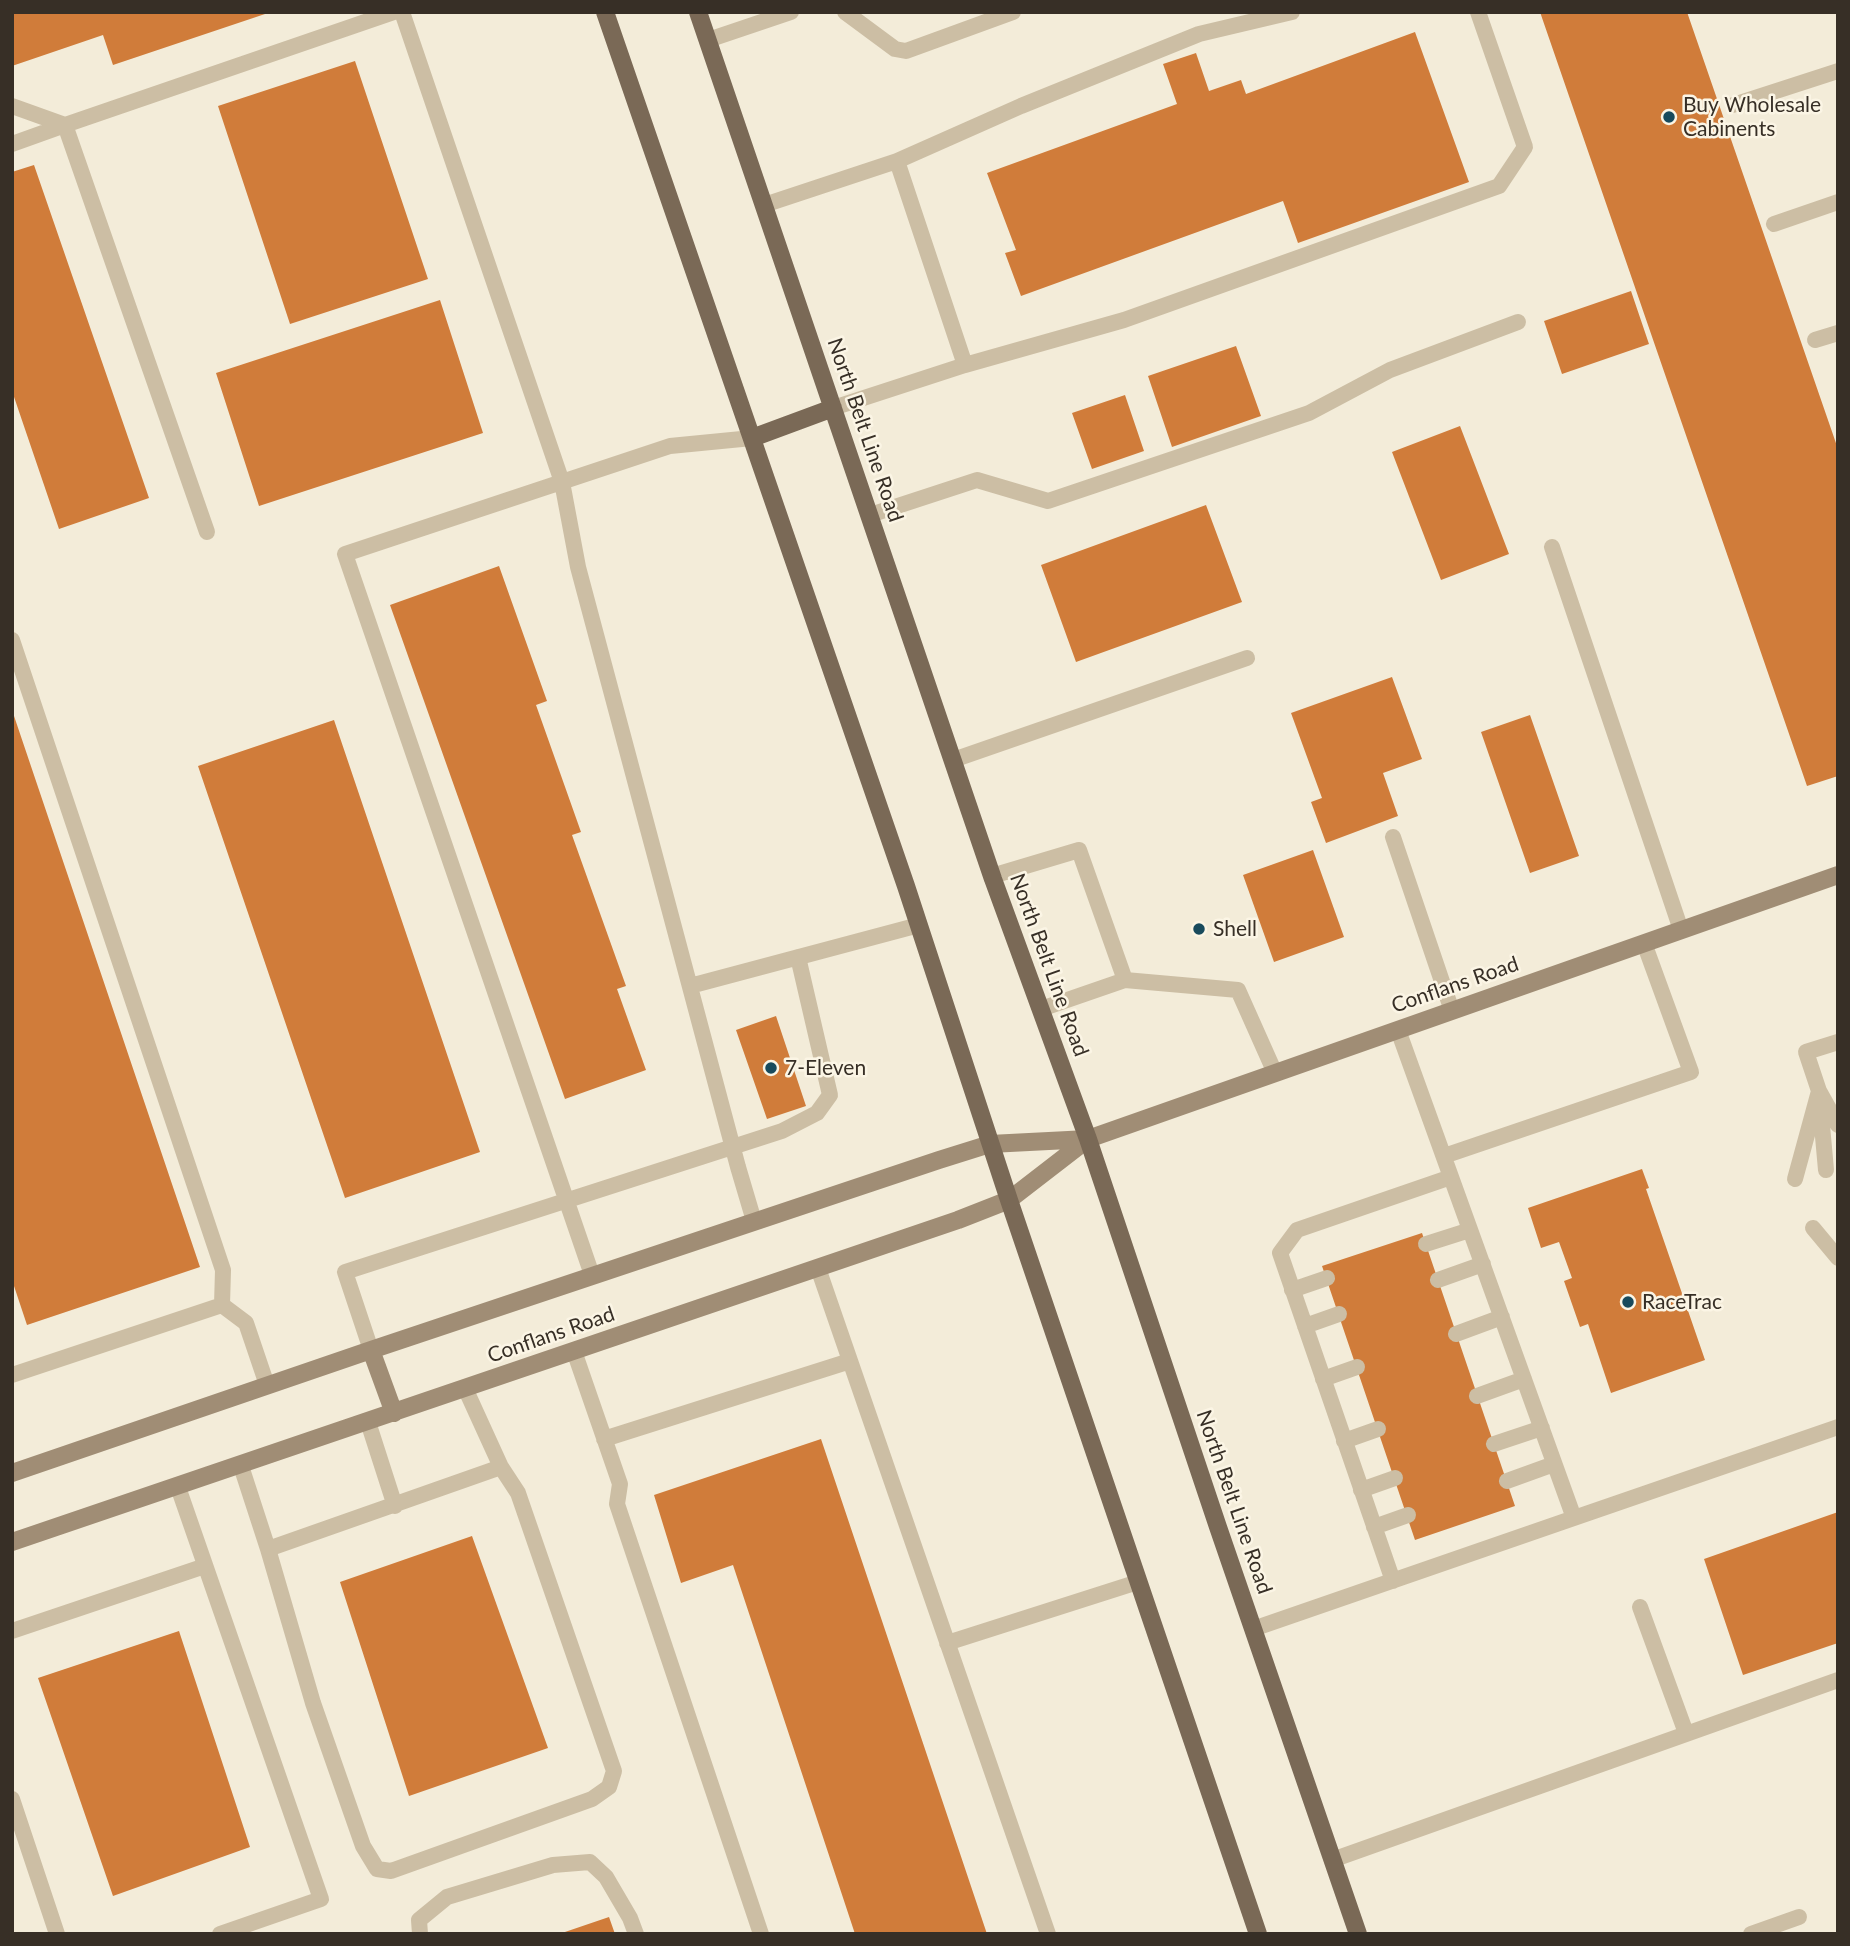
<!DOCTYPE html>
<html>
<head>
<meta charset="utf-8">
<style>
	body { margin:0 }
	#map { position:relative; width:1850px; height:1946px; overflow:hidden; background:#f3ecd9; font-family:Lato,sans-serif }
	canvas { display:block }
	.frame { position:absolute; inset:0; border:14px solid #372f26; pointer-events:none }
</style>
</head>
<body>
<div id="map">
<canvas width="1850" height="1946"></canvas>
<div class="frame"></div>
</div>
<script>
const context = document.querySelector('canvas').getContext('2d');
context.lineJoin = 'round';
function fill(path, color) { context.fillStyle = color; context.fill(path, 'evenodd'); }
const poly = rows => new Path2D(rows.map(r => 'M' + r).join(''));
function strokePath(path, color, width, dash) { context.strokeStyle = color; context.lineWidth = width; context.lineCap = dash ? 'butt' : 'round'; context.setLineDash(dash || []); context.stroke(path); }
function write(font, color, halo, rows, align = 'center') {
  context.font = font + ' Lato,sans-serif'; context.lineWidth = 5; context.setLineDash([]); context.textBaseline = 'middle'; context.strokeStyle = halo; context.fillStyle = color; for (const [text, x, y, turn = 0] of rows) {
    context.save(); context.translate(x, y); context.rotate((+turn || 0) * Math.PI / 180); context.textAlign = isNaN(turn) ? turn : align; if (halo) context.strokeText(text, 0, 0); context.fillText(text, 0, 0); context.restore();
  }
}
const building = poly([
	[12,12,268,12,268,13,113,65,103,35,12,66],
	[1540,12,1687,12,1838,449,1838,776,1807,786],
	[1415,32,1469,182,1298,243,1283,201,1021,296,1005,253,1016,250,987,173,1177,104,1163,64,1196,53,1209,91,1241,80,1246,94],
	[355,61,428,279,290,324,218,106],
	[34,165,149,498,59,529,12,391,12,172],
	[1631,291,1649,344,1562,374,1544,321],
	[440,300,483,433,259,506,216,373],
	[1236,346,1261,416,1172,447,1148,376],
	[1125,395,1144,451,1092,469,1072,413],
	[1460,426,1509,554,1441,580,1392,452],
	[1206,505,1242,602,1076,662,1041,565],
	[499,566,547,701,536,705,581,832,572,835,626,986,617,989,646,1070,565,1099,390,605],
	[1392,677,1422,759,1383,773,1398,816,1326,843,1311,802,1322,798,1291,713],
	[12,710,200,1267,27,1325,12,1280],
	[1530,715,1579,856,1530,873,1481,732],
	[334,720,480,1152,345,1198,198,766],
	[1313,850,1344,937,1274,962,1243,875],
	[776,1016,806,1106,767,1119,736,1030],
	[1642,1169,1649,1188,1646,1189,1705,1360,1611,1393,1588,1324,1580,1327,1564,1281,1572,1278,1559,1242,1541,1248,1528,1208],
	[1422,1233,1515,1506,1415,1540,1322,1266],
	[821,1439,987,1934,855,1934,733,1565,681,1583,654,1495],
	[1838,1512,1838,1643,1743,1675,1704,1559],
	[472,1536,548,1748,409,1796,340,1582],
	[179,1631,250,1847,113,1896,38,1678],
	[609,1917,615,1934,562,1934,562,1933]
]);
const service = poly([
	[402,12,562,482,578,567,738,1167,754,1221],
	[845,12,895,49,906,51,1013,12],
	[708,40,791,12],
	[1733,105,1838,71],
	[12,106,65,125,394,12],
	[12,144,65,125,207,532],
	[897,161,1021,106,1199,34,1292,12],
	[764,205,897,161,965,365,833,408],
	[1774,224,1838,202],
	[1815,340,1838,333],
	[965,365,1124,320,1499,186,1525,147,1478,12],
	[870,515,977,480,1048,501,1309,413,1390,370,1518,322],
	[1552,547,1681,930],
	[12,640,223,1270,222,1305,12,1375],
	[953,760,1247,658],
	[1393,837,1452,1011],
	[992,876,1079,850,1125,980,1041,1009],
	[1125,980,1238,990,1275,1073],
	[690,986,919,925],
	[1838,1042,1806,1052,1819,1091,1838,1125],
	[1820,1103,1826,1170],
	[1444,1156,1691,1072,1644,943],
	[1795,1179,1819,1091],
	[1813,1228,1838,1258],
	[1426,1244,1470,1230],
	[818,1268,1048,1934],
	[592,1275,345,554,670,446,752,438],
	[1438,1280,1483,1264],
	[1292,1290,1327,1278],
	[222,1305,246,1323,267,1385],
	[1305,1326,1339,1314],
	[1456,1334,1502,1317],
	[371,1350,345,1272,782,1131,817,1113,830,1095,798,957],
	[574,1351,620,1484,617,1504,761,1934],
	[1323,1379,1357,1367],
	[1477,1396,1524,1379],
	[368,1422,395,1506],
	[604,1439,850,1361],
	[1344,1441,1378,1429],
	[1494,1444,1542,1428],
	[241,1466,268,1549,501,1467],
	[1507,1481,1554,1464],
	[178,1487,321,1899,220,1934],
	[1361,1490,1395,1478],
	[1574,1518,1838,1427],
	[1374,1527,1408,1515],
	[268,1549,313,1703,363,1846,377,1869,391,1871,592,1799,609,1787,614,1771,518,1493,501,1467,465,1388],
	[1393,1581,1280,1253,1297,1230,1451,1177],
	[1640,1607,1686,1733],
	[1253,1629,1574,1518,1398,1030],
	[12,1631,205,1566],
	[947,1643,1138,1582],
	[12,1799,57,1934],
	[1332,1860,1838,1680],
	[420,1934,419,1920,447,1897,553,1865,590,1862,606,1877,630,1918,636,1934],
	[1751,1934,1799,1917]
]);
const secondary = poly([
	[371,1350,394,1413],
	[12,1473,371,1350,939,1160,990,1144,1088,1139,1838,875],
	[12,1542,958,1220,1009,1200,1088,1139]
]);
const primary = poly([
	[605,12,906,886,1009,1200,1258,1934],
	[698,12,993,879,1088,1139,1218,1527,1358,1934],
	[752,438,833,408]
]);
const markers = [
	[1669,117,7,"#184a5c"],
	[1199,929,7,"#184a5c"],
	[771,1068,7,"#184a5c"],
	[1628,1302,7,"#184a5c"]
];
const poiNames = [
	["Buy Wholesale",1683,105],
	["Cabinents",1683,129],
	["Shell",1213,929],
	["7-Eleven",785,1068],
	["RaceTrac",1642,1302]
];
const streetNames = [
	["North Belt Line Road",865,430,71],
	["North Belt Line Road",1049,965,70],
	["Conflans Road",1455,985,-19],
	["Conflans Road",551,1335,-19],
	["North Belt Line Road",1234,1502,71]
];
fill(building, '#d07c3a');
strokePath(service, '#ccbea4', 16);
strokePath(secondary, '#a08d75', 18);
strokePath(primary, '#7a6956', 18);
for (const [x, y, r, color] of markers) { const dot = new Path2D(); dot.arc(x, y, r, 0, 2 * Math.PI); context.fillStyle = color; context.fill(dot); strokePath(dot, '#fbf5e5', 2.5); }
write('21px', '#372f26', '#fbf5e5', poiNames, 'left');
write('21px', '#372f26', '#fbf5e5', streetNames);
</script>
</body>
</html>
